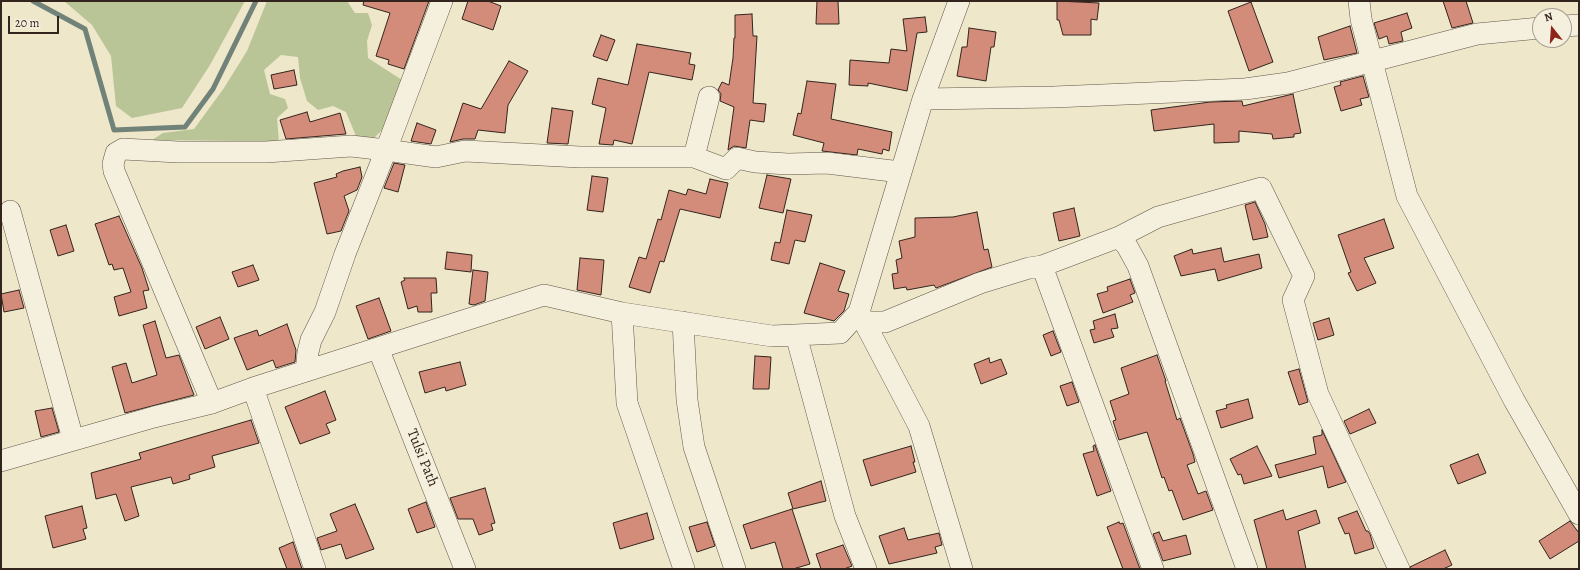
<!DOCTYPE html>
<html>
<head>
<meta charset="utf-8">
<style>
	body { margin:0 }
	#map { position:relative; width:1580px; height:570px; overflow:hidden; background:#efe7ca; font-family:Alegreya,serif }
	canvas { display:block }
	.frame { position:absolute; inset:0; border:2px solid #33241e; pointer-events:none }
	.north { position:absolute; left:1532px; top:8px; width:40px; height:40px; box-sizing:border-box; background:#f5efdd; border:1px solid #a79e91; border-radius:50%; rotate:343deg; font-size:11px; font-weight:700; line-height:16px; text-align:center; color:#33241e }
	.north::after { content:''; display:block; margin:auto; width:14px; height:18px; background:#8f2418; clip-path:polygon(50% 0,100% 100%,50% 72%,0 100%) }
	.scale { position:absolute; left:8px; top:16px; width:51px; height:18px; box-sizing:border-box; border:2px solid #33241e; border-top:0; padding-left:5px; font-size:12px; line-height:14px; white-space:nowrap; color:#33241e; -webkit-text-stroke:3px #f5efdd; paint-order:stroke }
</style>
</head>
<body>
<div id="map">
<canvas width="1580" height="570"></canvas>
<div class="frame"></div>
<div class="north">N</div>
<div class="scale">20 m</div>
</div>
<script>
const context = document.querySelector('canvas').getContext('2d');
context.lineJoin = 'round';
function fill(path, color) { context.fillStyle = color; context.fill(path, 'evenodd'); }
const poly = rows => new Path2D(rows.map(r => 'M' + r).join(''));
function strokePath(path, color, width, dash) { context.strokeStyle = color; context.lineWidth = width; context.lineCap = dash ? 'butt' : 'round'; context.setLineDash(dash || []); context.stroke(path); }
function write(font, color, halo, rows, align = 'center') {
  context.font = font + ' Alegreya,serif'; context.lineWidth = 3; context.setLineDash([]); context.textBaseline = 'middle'; context.strokeStyle = halo; context.fillStyle = color; for (const [text, x, y, turn = 0] of rows) {
    context.save(); context.translate(x, y); context.rotate((+turn || 0) * Math.PI / 180); context.textAlign = isNaN(turn) ? turn : align; if (halo) context.strokeText(text, 0, 0); context.fillText(text, 0, 0); context.restore();
  }
}
const green = poly([
	[64,1,245,1,210,65,182,108,132,118,116,106,111,56,92,25],
	[267,1,347,1,355,13,368,13,372,25,367,41,368,58,402,80,385,127,372,140,356,136,346,112,333,106,318,110,307,101,300,78,298,57,281,55,264,70,270,94,285,99,288,108,277,118,279,142,262,145,240,141,152,140,163,133,194,129,224,88,247,51]
]);
const stream = poly([
	[33,1,85,29,114,130,185,127,213,89,256,1]
]);
const building = poly([
	[364,1,429,1,404,69,388,64,389,60,376,56,390,13,363,5,364,1],
	[468,1,488,1,501,6,493,30,462,19,468,1],
	[817,1,838,1,839,24,816,24,817,1],
	[1057,1,1099,3,1097,20,1091,19,1091,35,1063,35,1059,20,1057,20,1057,1],
	[1443,1,1466,1,1473,23,1452,28,1443,1],
	[1251,2,1273,62,1249,71,1228,11,1251,2],
	[1407,13,1412,28,1401,32,1403,41,1389,44,1387,36,1379,39,1374,23,1407,13],
	[752,14,753,36,757,36,753,103,766,104,764,122,750,120,746,148,734,146,728,150,734,107,720,101,721,94,718,90,722,82,729,85,733,58,734,38,735,38,735,15,752,14],
	[925,17,927,32,917,33,907,91,868,83,868,86,849,85,850,60,889,63,891,49,907,51,903,19,925,17],
	[1350,26,1357,53,1324,60,1318,37,1350,26],
	[969,28,996,32,994,47,991,47,986,81,957,76,962,47,967,47,969,28],
	[601,35,615,40,607,61,593,56,601,35],
	[637,44,691,53,689,64,695,65,692,80,649,72,632,144,614,140,613,145,599,144,606,108,592,104,598,78,628,85,637,44],
	[509,61,528,71,508,105,505,133,478,130,475,139,463,139,450,142,463,103,481,109,509,61],
	[294,70,297,85,274,89,271,75,294,70],
	[1363,76,1369,97,1360,99,1362,105,1341,111,1334,87,1341,85,1340,82,1363,76],
	[807,81,836,84,831,119,892,132,889,151,883,149,882,154,858,149,857,155,822,151,824,143,793,135,798,113,801,114,807,81],
	[1293,94,1301,133,1294,134,1294,137,1273,139,1272,134,1239,131,1239,142,1214,143,1214,124,1154,131,1151,110,1210,102,1242,101,1243,106,1293,94],
	[552,108,573,111,568,144,547,143,552,108],
	[307,112,310,122,340,113,346,134,286,139,280,120,307,112],
	[417,123,436,130,431,144,411,141,417,123],
	[394,163,405,165,398,192,384,188,394,163],
	[360,167,362,177,357,190,344,196,349,211,341,231,327,234,314,183,337,177,336,174,343,171,360,167],
	[767,175,791,179,783,213,759,208,767,175],
	[592,176,608,178,603,212,587,210,592,176],
	[710,179,728,183,720,218,680,209,664,262,660,261,650,293,629,287,639,257,646,259,658,219,661,220,669,190,686,195,688,189,706,194,710,179],
	[1255,202,1265,224,1268,237,1253,240,1245,205,1255,202],
	[1074,208,1080,236,1059,241,1053,213,1074,208],
	[787,210,812,215,805,242,795,240,789,264,771,260,775,242,780,243,787,210],
	[977,212,984,250,988,249,992,267,936,288,934,285,907,290,906,287,894,289,892,274,898,273,896,260,902,258,899,241,915,237,915,218,953,217,977,212],
	[119,216,142,268,149,290,143,291,147,308,119,316,114,297,131,292,123,268,114,270,112,264,109,265,95,224,119,216],
	[1384,219,1394,248,1364,258,1376,283,1357,291,1348,273,1351,272,1338,235,1384,219],
	[66,225,74,251,58,256,50,230,66,225],
	[1221,248,1224,262,1259,254,1262,268,1218,281,1215,269,1181,276,1174,256,1192,249,1193,254,1221,248],
	[447,252,472,255,471,272,445,269,447,252],
	[580,258,604,260,601,295,577,290,580,258],
	[820,263,845,271,838,291,849,294,844,311,834,321,804,313,820,263],
	[253,265,259,280,238,287,232,272,253,265],
	[473,270,488,272,485,301,474,305,469,304,473,270],
	[404,278,436,278,437,293,431,293,432,312,418,312,417,306,408,309,401,282,405,280,404,278],
	[1130,279,1135,293,1130,295,1133,302,1103,313,1097,294,1108,291,1107,287,1130,279],
	[19,290,24,308,4,312,1,294,19,290],
	[379,298,391,331,368,339,356,306,379,298],
	[1115,314,1118,328,1111,329,1114,337,1094,343,1090,330,1095,329,1093,321,1115,314],
	[220,317,229,339,205,349,196,327,220,317],
	[1329,318,1334,335,1318,340,1313,323,1329,318],
	[155,321,166,358,179,355,194,395,125,413,112,367,126,363,132,383,157,375,143,325,155,321],
	[287,324,296,350,295,362,276,368,273,360,247,370,234,338,257,330,259,336,287,324],
	[1053,331,1061,352,1051,356,1043,335,1053,331],
	[1157,355,1166,381,1165,381,1177,420,1180,418,1193,454,1195,462,1187,465,1198,494,1206,491,1213,510,1183,520,1172,490,1169,491,1164,477,1162,478,1147,432,1119,440,1113,421,1116,420,1110,401,1129,394,1121,368,1157,355],
	[755,356,771,357,769,389,753,389,755,356],
	[989,358,990,363,1001,359,1007,374,981,384,974,364,989,358],
	[460,362,466,385,446,391,445,387,425,393,419,372,460,362],
	[1299,369,1308,402,1299,405,1288,372,1299,369],
	[1072,382,1079,402,1067,406,1060,386,1072,382],
	[325,391,336,420,326,424,330,433,300,444,285,407,325,391],
	[1248,399,1253,418,1221,428,1216,411,1227,408,1226,405,1248,399],
	[52,408,59,432,41,437,35,411,52,408],
	[1369,409,1376,423,1350,434,1344,421,1369,409],
	[251,420,259,443,212,456,215,467,189,475,190,479,173,484,171,477,131,487,139,516,125,521,116,494,96,499,91,473,141,459,139,453,251,420],
	[1322,430,1346,482,1328,488,1323,466,1279,478,1275,465,1316,454,1313,437,1322,435,1322,430],
	[1095,445,1111,491,1097,496,1083,454,1094,451,1093,446,1095,445],
	[911,446,915,462,913,462,916,472,871,486,863,460,911,446],
	[1257,446,1272,476,1244,484,1241,474,1238,475,1230,459,1257,446],
	[1478,454,1486,473,1458,484,1450,465,1478,454],
	[821,481,826,501,793,509,788,493,821,481],
	[485,488,495,523,491,524,493,530,479,535,473,519,458,519,450,498,485,488],
	[426,502,435,527,417,533,408,509,426,502],
	[355,504,374,549,346,559,341,544,321,550,317,538,337,531,330,514,355,504],
	[82,506,87,528,83,529,86,539,53,548,45,516,82,506],
	[792,509,810,564,793,569,783,569,775,542,751,549,743,525,792,509],
	[1283,510,1286,520,1316,510,1320,523,1298,531,1306,569,1267,569,1254,520,1283,510],
	[1357,511,1366,531,1368,531,1370,534,1374,548,1355,554,1349,533,1345,534,1338,518,1357,511],
	[647,513,654,539,620,549,613,523,647,513],
	[1570,521,1579,533,1579,541,1550,559,1539,541,1570,521],
	[707,522,715,546,697,552,689,527,707,522],
	[1119,522,1120,524,1123,523,1140,569,1123,569,1107,527,1119,522],
	[904,528,908,540,939,533,942,545,935,547,937,553,889,564,879,536,904,528],
	[1159,532,1163,541,1186,535,1191,554,1163,561,1153,534,1159,532],
	[293,542,302,569,287,569,279,548,293,542],
	[843,545,852,566,844,569,821,569,816,554,843,545],
	[1445,550,1452,565,1443,569,1411,569,1410,567,1445,550]
]);
const minor = poly([
	[442,1,386,150,436,157,465,151,580,157,694,157,709,97],
	[1359,1,1361,19,1407,196,1514,400,1579,514],
	[1564,26,1579,25],
	[923,99,1054,97,1245,89,1288,83,1477,34,1540,28],
	[694,157,726,169,737,158,755,162,788,164,827,163,900,172],
	[10,211,73,439],
	[1119,237,1158,217,1261,188,1304,276,1293,300,1318,394,1399,569],
	[1042,266,1153,569],
	[859,312,919,426,962,569],
	[622,313,627,403,684,569],
	[683,322,687,400,694,447,735,569],
	[864,322,885,322,980,283,1029,268,1042,266,1119,237,1127,246,1138,266,1247,569],
	[796,335,845,516,866,569],
	[378,348,465,569],
	[253,388,315,569],
	[212,403,114,171,113,164,116,153,123,149,178,152,266,152,351,146,386,150,345,254,325,312,311,340,308,352,306,371],
	[1,461,154,417,212,403,253,388,544,295,622,313,772,336,840,333,859,312,923,99,959,1]
]);
const streetNames = [
	["Tulsi Path",422,458,68]
];
fill(green, '#b9c597');
strokePath(stream, '#718279', 5);
fill(building, '#d28c79');
strokePath(building, '#33241e', 1);
strokePath(minor, '#625549', 22);
strokePath(minor, '#f5efdd', 21);
write('15px', '#33241e', '#f5efdd', streetNames);
</script>
</body>
</html>
